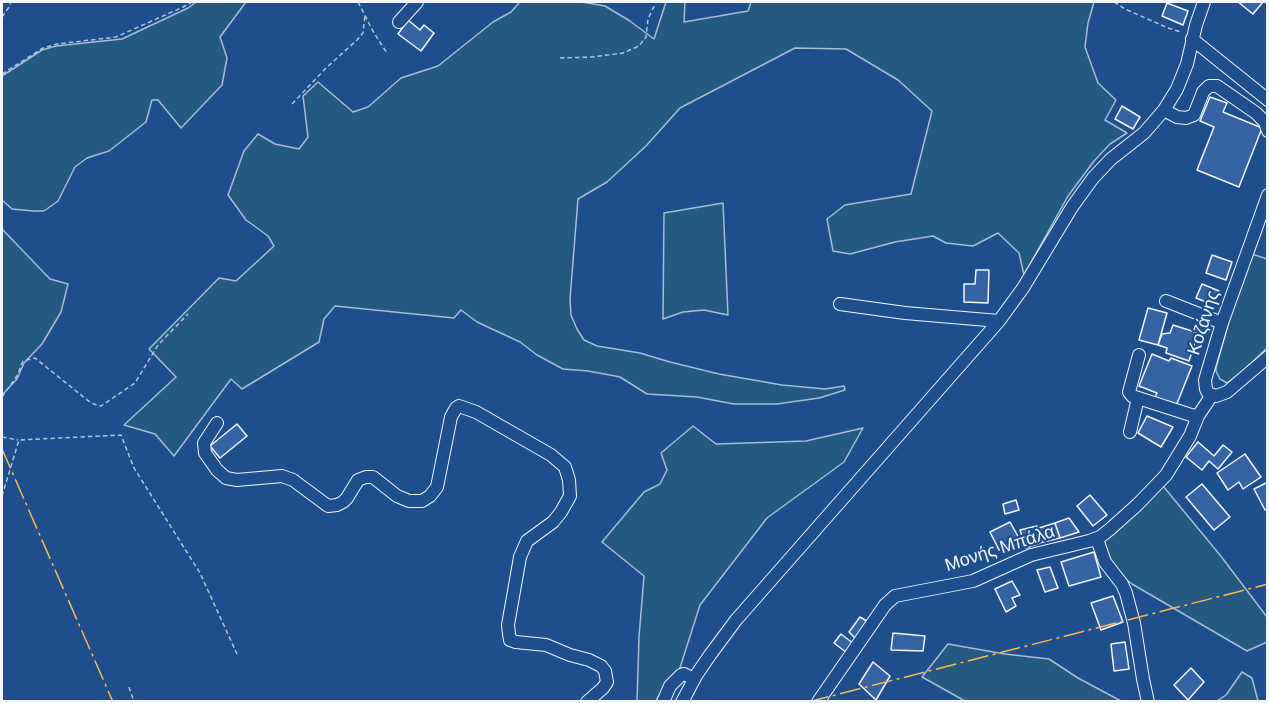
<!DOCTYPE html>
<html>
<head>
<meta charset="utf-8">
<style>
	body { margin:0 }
	#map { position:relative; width:1269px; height:703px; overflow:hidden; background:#1f4e8c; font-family:Arial,sans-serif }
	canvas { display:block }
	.frame { position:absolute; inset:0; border:3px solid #f2f6ff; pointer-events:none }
</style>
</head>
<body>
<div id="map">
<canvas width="1269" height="703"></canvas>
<div class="frame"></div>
</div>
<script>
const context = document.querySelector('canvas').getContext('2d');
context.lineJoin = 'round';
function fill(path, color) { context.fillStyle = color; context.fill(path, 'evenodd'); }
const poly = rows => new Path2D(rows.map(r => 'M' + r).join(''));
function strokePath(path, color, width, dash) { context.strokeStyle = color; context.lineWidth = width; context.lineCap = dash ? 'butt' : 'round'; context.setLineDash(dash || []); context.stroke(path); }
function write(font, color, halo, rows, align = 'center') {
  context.font = font + ' Arial,sans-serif'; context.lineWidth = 4.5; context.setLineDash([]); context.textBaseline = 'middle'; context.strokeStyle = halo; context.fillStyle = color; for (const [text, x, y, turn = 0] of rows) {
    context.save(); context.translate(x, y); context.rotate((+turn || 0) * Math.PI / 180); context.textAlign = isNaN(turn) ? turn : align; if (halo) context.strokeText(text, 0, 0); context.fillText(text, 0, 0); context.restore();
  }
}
const green = poly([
	[196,2,246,2,220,37,227,58,222,85,181,128,158,100,152,100,146,122,109,151,87,158,75,167,58,201,44,211,33,211,12,209,2,200,2,76,42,50,56,46,122,39,188,8,196,2],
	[520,2,582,2,605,6,630,21,654,39,666,2,685,2,684,22,748,11,751,2,1094,2,1088,23,1085,47,1098,83,1116,100,1105,120,1127,133,1110,144,1094,161,1068,196,1024,275,1019,253,998,233,973,246,946,243,933,236,895,242,850,254,833,251,827,219,845,205,911,194,932,111,898,80,846,49,795,48,680,108,646,146,607,182,578,199,570,299,571,315,577,329,584,340,597,346,640,353,670,362,719,374,782,385,825,389,844,386,845,390,819,398,777,404,734,404,697,397,647,394,620,377,588,371,563,369,537,355,520,342,477,322,461,310,454,318,335,306,324,319,319,342,242,389,231,379,174,456,155,434,124,425,176,377,149,349,219,278,236,281,274,246,268,236,246,220,228,195,244,151,258,134,275,144,299,149,308,137,303,96,318,82,353,112,368,107,401,78,438,66,493,22,511,12,520,2],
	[723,203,728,315,704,310,683,312,663,319,664,213,723,203],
	[2,229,50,279,68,284,61,312,42,344,24,363,17,379,2,395,2,229],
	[1252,254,1267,259,1267,348,1243,371,1227,383,1220,379,1216,371,1216,368,1233,306,1252,254],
	[693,426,716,444,806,441,863,428,844,462,767,518,700,605,678,674,659,695,656,701,637,701,639,637,644,576,602,542,644,492,660,484,667,470,661,453,693,426],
	[1163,486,1220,555,1267,617,1267,642,1247,651,1132,584,1119,574,1112,567,1101,541,1163,486],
	[948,644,1005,654,1049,659,1078,678,1121,701,965,701,922,677,948,644],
	[1242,672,1252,678,1258,701,1217,701,1226,695,1242,672]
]);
const building = poly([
	[1238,2,1263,2,1253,14,1238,2],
	[1167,3,1188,11,1183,25,1162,16,1167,3],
	[408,20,420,30,424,25,434,33,421,51,398,34,408,20],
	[1210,97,1227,103,1223,112,1262,128,1239,187,1197,170,1214,127,1200,121,1210,97],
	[1122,106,1140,117,1133,129,1115,119,1122,106],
	[1212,255,1232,262,1226,280,1206,273,1212,255],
	[976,270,989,270,988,303,964,302,964,284,975,284,976,270],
	[1202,284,1219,291,1215,302,1212,301,1211,304,1196,298,1202,284],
	[1148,308,1167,313,1158,345,1139,340,1148,308],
	[1173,325,1198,333,1189,361,1166,353,1167,348,1158,345,1162,334,1170,333,1173,325],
	[1152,354,1169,361,1171,358,1192,366,1176,406,1155,397,1157,393,1139,386,1152,354],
	[1147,416,1173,427,1161,447,1138,433,1147,416],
	[237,424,247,436,220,458,210,446,237,424],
	[1198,442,1214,456,1223,445,1232,452,1218,469,1209,461,1202,470,1186,457,1198,442],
	[1245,454,1261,477,1243,489,1239,482,1228,490,1217,473,1245,454],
	[1268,482,1268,509,1265,510,1254,489,1268,482],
	[1202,484,1230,517,1214,530,1186,497,1202,484],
	[1090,495,1107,515,1093,526,1077,506,1090,495],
	[1016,500,1019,510,1005,514,1003,504,1016,500],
	[1069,518,1079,532,1060,538,1055,523,1069,518],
	[1010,522,1020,540,999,550,990,532,1010,522],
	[1055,523,1060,538,1043,542,1039,528,1055,523],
	[1037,526,1043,542,1026,548,1020,530,1037,526],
	[1094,552,1101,577,1069,586,1061,562,1094,552],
	[1050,567,1058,588,1045,592,1037,570,1050,567],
	[1012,581,1020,595,1012,598,1016,606,1006,612,995,589,1012,581],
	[1113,596,1123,622,1101,630,1091,603,1113,596],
	[860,617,870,623,857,640,849,632,860,617],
	[893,633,925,636,923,651,891,650,893,633],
	[841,634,854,644,847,653,834,643,841,634],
	[1125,642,1129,669,1114,671,1111,644,1125,642],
	[873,662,890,676,876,700,859,684,873,662],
	[1191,668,1204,682,1188,700,1174,685,1191,668]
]);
const path = poly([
	[358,2,374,33,387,53],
	[1114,2,1125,9,1168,28,1181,32],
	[2,17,9,7,11,2],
	[560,58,592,57,623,53,639,46,646,37,648,19,656,2],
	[2,74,43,48,57,44,116,37,183,7,192,2],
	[292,104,326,68,357,40,363,33,365,15],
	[2,397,17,376,23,361,35,358,91,403,101,406,135,383,158,345,188,314],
	[2,437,18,440],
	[2,496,19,440,121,435,134,468,200,573,237,654],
	[129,687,134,702]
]);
const minor = poly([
	[399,22,417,2],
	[1192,39,1268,100],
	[1164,110,1177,117,1186,118,1194,115,1203,92,1209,86,1217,86,1256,113,1265,122,1268,131],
	[1268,195,1222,323,1205,380,1206,389,1208,393,1216,396,1227,392,1268,357],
	[1166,301,1222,323],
	[840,304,905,313,999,321],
	[1139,355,1129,392,1132,396,1191,415,1198,416],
	[217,423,204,443,205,453,217,470,226,478,237,480,282,476,293,480,328,506,337,505,343,502,347,498,358,480,366,477,373,477,397,496,409,501,422,501,430,496,437,487,451,417,456,408,459,406,476,412,551,455,565,467,569,480,570,496,561,512,553,522,527,541,520,557,508,625,509,634,510,640,516,642,546,645,570,655,589,660,601,666,605,671,607,682,603,688,587,702],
	[1130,432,1138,398],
	[1097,539,1105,562,1122,584,1126,593,1134,623,1143,679,1148,702],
	[663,702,670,686,681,675,684,674,694,679],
	[682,702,697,674,710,655,736,620,999,321,1023,288,1072,207,1093,178,1111,159,1144,133,1164,110,1177,89,1187,64,1196,25,1204,2],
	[818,702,885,605,895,596,973,581,1031,555,1089,541,1100,537,1109,530,1137,505,1166,475,1190,436,1198,416,1212,395]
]);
const power = poly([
	[2,449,113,702],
	[808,702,1268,584]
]);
const streetNames = [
	["Κοζάνης",1204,323,-72],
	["Μονής Μπάλα",1000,549,-18]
];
fill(green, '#245a82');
strokePath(green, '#a8bbd7', 1.5);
fill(building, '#3563a3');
strokePath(building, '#f2f6ff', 1.5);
strokePath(minor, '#f2f6ff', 14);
strokePath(path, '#b3c4dc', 1.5, [4.5, 3]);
strokePath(minor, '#1f4e8c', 12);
strokePath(power, '#ffb74d', 1.5, [21, 4.5, 3, 4.5]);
write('18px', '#f2f6ff', '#1f4e8c', streetNames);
</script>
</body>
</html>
